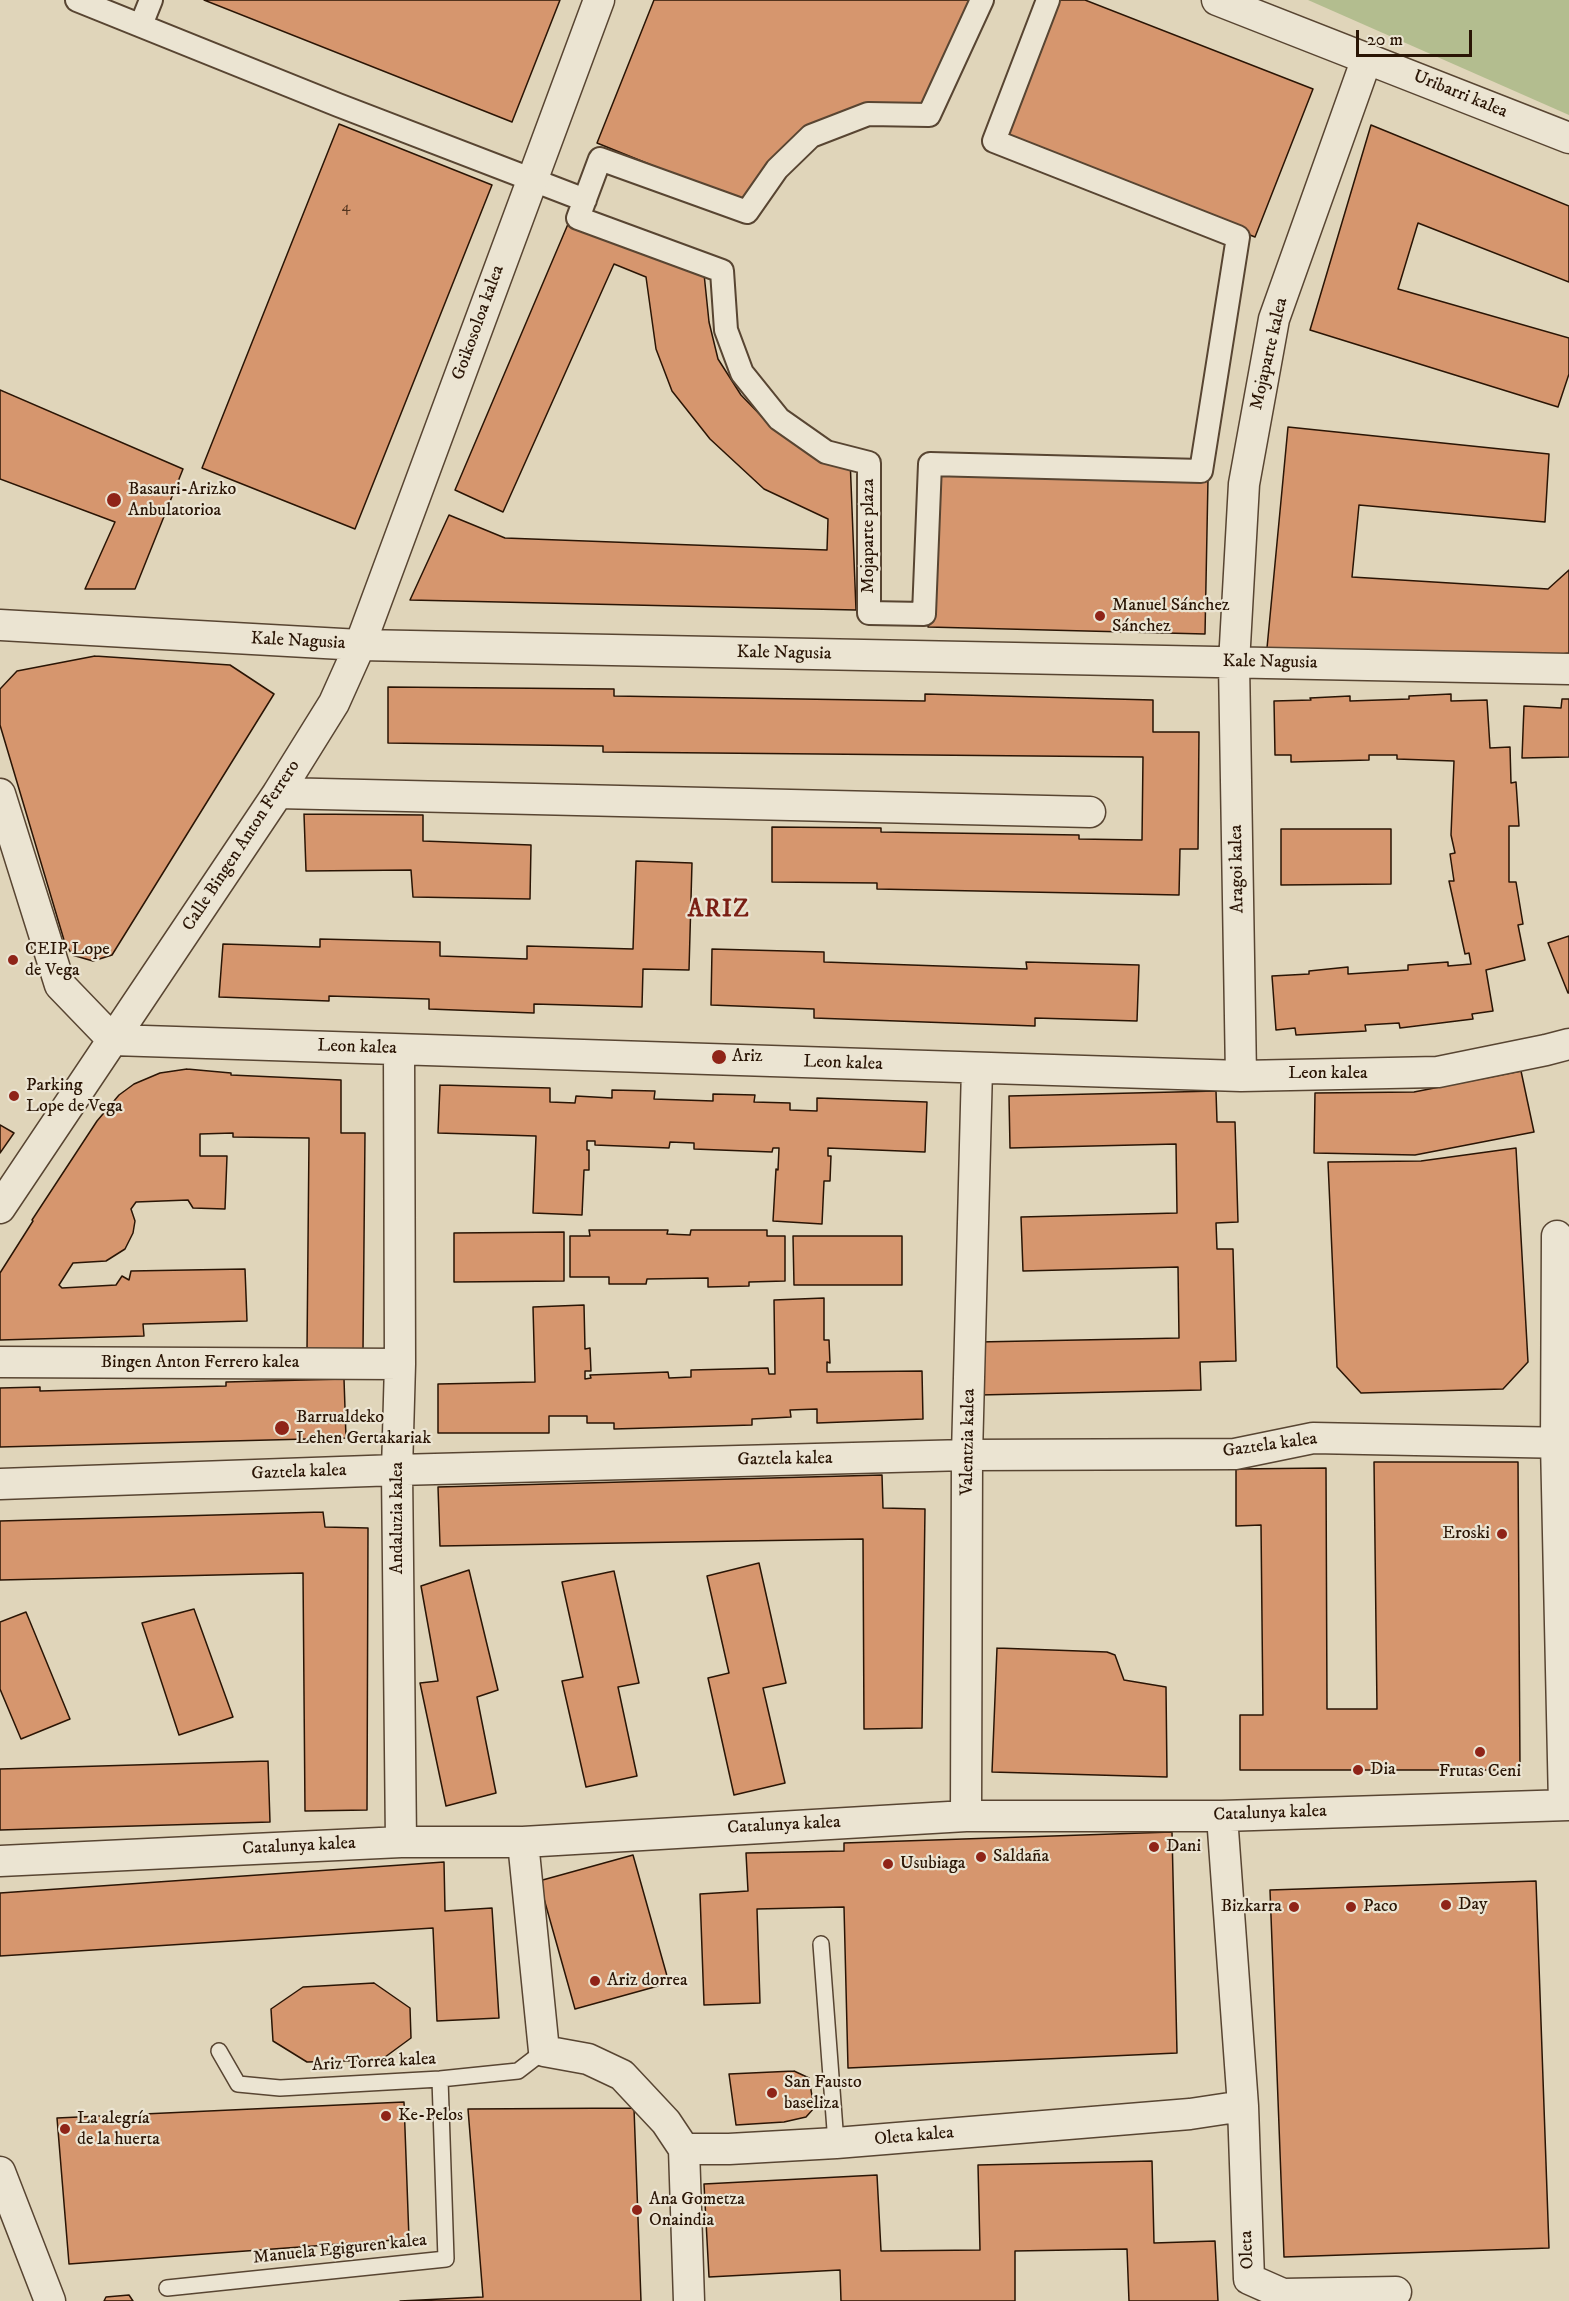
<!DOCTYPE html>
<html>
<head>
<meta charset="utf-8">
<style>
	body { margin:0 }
	#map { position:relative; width:1569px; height:2301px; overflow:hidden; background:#e0d5ba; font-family:"IM FELL DW Pica",serif }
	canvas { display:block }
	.scale { position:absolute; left:1356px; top:30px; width:116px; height:27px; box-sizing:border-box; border:3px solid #2a1505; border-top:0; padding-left:8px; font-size:18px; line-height:21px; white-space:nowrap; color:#2a1505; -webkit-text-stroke:4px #ebe4d2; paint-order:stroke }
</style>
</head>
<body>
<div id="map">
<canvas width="1569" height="2301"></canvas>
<div class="scale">20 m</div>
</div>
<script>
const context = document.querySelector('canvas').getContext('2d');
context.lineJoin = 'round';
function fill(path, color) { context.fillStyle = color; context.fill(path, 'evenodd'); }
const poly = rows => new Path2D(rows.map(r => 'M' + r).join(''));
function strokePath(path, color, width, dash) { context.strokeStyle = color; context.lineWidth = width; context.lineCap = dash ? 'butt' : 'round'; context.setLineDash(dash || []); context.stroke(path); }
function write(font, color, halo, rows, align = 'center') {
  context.font = font + ' "IM FELL DW Pica",serif'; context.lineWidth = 4.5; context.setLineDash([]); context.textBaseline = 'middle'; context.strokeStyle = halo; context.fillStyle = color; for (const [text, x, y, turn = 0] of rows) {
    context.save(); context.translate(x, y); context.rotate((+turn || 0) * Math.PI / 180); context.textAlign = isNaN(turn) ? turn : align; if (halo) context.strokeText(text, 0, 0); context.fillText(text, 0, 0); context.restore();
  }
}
const green = poly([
	[1308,0,1569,0,1569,115]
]);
const building = poly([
	[204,0,560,0,512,122,204,0],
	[654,0,978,0,928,109,840,118,745,203,597,143,654,0],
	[1050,0,1085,0,1313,89,1255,237,997,136,1050,0],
	[339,124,492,185,355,529,202,468,339,124],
	[1371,125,1569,206,1569,282,1418,223,1398,289,1569,338,1569,374,1558,407,1310,330,1371,125],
	[571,217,703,264,709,322,718,359,741,395,770,425,850,458,856,610,410,600,449,515,505,538,827,550,828,519,764,489,710,439,672,391,656,349,646,277,614,264,503,512,455,490,571,217],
	[0,390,183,469,135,589,85,589,115,522,0,479,0,390],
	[1288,427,1549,454,1545,522,1359,505,1352,577,1548,589,1569,570,1569,653,1548,656,1267,648,1288,427],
	[931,472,1208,479,1205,634,928,627,931,472],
	[95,656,230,665,274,694,112,955,93,961,72,955,64,940,0,725,0,689,17,671,95,656],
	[388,687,614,689,614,696,925,701,925,694,1153,700,1153,732,1199,732,1198,849,1180,849,1179,895,877,889,877,883,772,882,772,827,881,828,881,832,1079,835,1079,839,1142,840,1143,757,603,752,603,746,388,743,388,687],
	[1451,694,1451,701,1487,700,1490,748,1510,747,1511,783,1516,782,1519,826,1509,826,1509,882,1516,882,1523,924,1518,925,1525,960,1486,970,1493,1011,1472,1014,1473,1019,1400,1028,1399,1023,1365,1025,1366,1031,1296,1035,1295,1028,1276,1030,1272,976,1309,974,1309,971,1348,967,1348,974,1408,970,1408,965,1448,962,1448,966,1471,964,1469,953,1465,954,1449,881,1454,881,1450,854,1455,853,1451,835,1454,761,1397,759,1397,755,1369,755,1369,760,1291,762,1291,755,1275,755,1274,701,1311,700,1310,698,1350,696,1350,701,1409,699,1409,696,1451,694],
	[1562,699,1569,699,1569,757,1522,758,1524,706,1561,708,1562,699],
	[304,814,423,815,423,841,531,845,530,899,413,897,411,870,306,871,304,814],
	[1281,829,1391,829,1391,884,1281,885,1281,829],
	[636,861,692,863,689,970,643,969,642,1007,534,1004,534,1013,429,1009,429,999,329,996,329,1001,219,997,223,944,320,947,320,939,440,942,440,956,527,959,527,946,633,949,636,861],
	[1569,936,1569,993,1568,993,1548,943,1569,936],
	[712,949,824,952,824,962,1027,969,1026,962,1139,965,1137,1021,1035,1018,1035,1026,814,1018,814,1009,711,1005,712,949],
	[187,1069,231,1073,231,1075,341,1080,341,1133,365,1133,363,1351,307,1351,309,1138,233,1137,233,1133,200,1134,200,1156,227,1156,225,1209,193,1208,188,1200,136,1202,131,1209,135,1221,133,1233,125,1249,106,1261,73,1263,59,1285,62,1288,116,1285,122,1276,129,1280,131,1271,245,1269,247,1321,143,1324,144,1336,0,1340,0,1273,33,1221,32,1220,97,1121,119,1095,134,1084,160,1073,187,1069],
	[1521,1071,1534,1132,1415,1155,1314,1153,1315,1093,1414,1092,1521,1071],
	[440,1085,550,1088,550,1102,575,1103,576,1096,612,1098,612,1090,655,1091,654,1099,713,1101,713,1094,755,1095,754,1102,790,1103,790,1110,817,1111,817,1098,927,1102,925,1152,828,1148,828,1156,831,1156,830,1181,824,1181,822,1224,773,1221,776,1169,778,1170,779,1148,773,1148,772,1152,694,1149,694,1143,670,1142,669,1148,595,1145,595,1141,587,1141,587,1150,589,1150,589,1170,584,1170,582,1215,533,1213,536,1136,438,1133,440,1085],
	[1216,1091,1217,1122,1235,1122,1238,1222,1216,1223,1217,1249,1233,1249,1236,1361,1200,1362,1201,1390,979,1395,978,1342,1179,1338,1178,1267,1023,1271,1021,1217,1177,1213,1176,1144,1010,1148,1009,1096,1216,1091],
	[0,1125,14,1133,0,1153,0,1125],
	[1516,1148,1528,1362,1503,1389,1361,1393,1337,1367,1328,1162,1421,1161,1516,1148],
	[589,1230,668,1230,667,1234,690,1235,691,1230,767,1230,767,1236,785,1236,785,1281,749,1282,749,1286,708,1287,708,1278,647,1279,646,1284,609,1284,609,1277,570,1277,570,1236,590,1236,589,1230],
	[564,1232,564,1281,454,1282,454,1233,564,1232],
	[793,1236,902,1236,902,1285,794,1285,793,1236],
	[824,1298,824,1340,829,1340,830,1363,827,1362,827,1372,922,1371,923,1419,817,1423,817,1409,790,1410,791,1417,752,1419,752,1425,614,1429,614,1423,587,1423,587,1416,549,1416,549,1433,438,1433,438,1384,535,1382,533,1307,584,1305,585,1349,590,1348,591,1371,585,1371,585,1379,591,1378,590,1375,668,1372,669,1378,691,1377,691,1370,768,1368,769,1374,775,1374,774,1300,824,1298],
	[344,1379,346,1438,0,1447,0,1388,40,1387,40,1391,226,1386,226,1382,344,1379],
	[1374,1462,1518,1462,1520,1770,1240,1770,1240,1715,1263,1715,1261,1525,1236,1526,1236,1469,1326,1468,1327,1709,1377,1709,1374,1462],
	[882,1475,883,1508,925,1509,922,1728,864,1729,863,1539,440,1546,438,1487,882,1475],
	[323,1512,325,1527,368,1528,367,1810,305,1811,303,1573,0,1580,0,1521,323,1512],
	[759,1563,786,1683,763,1688,785,1783,734,1795,708,1678,729,1673,707,1576,759,1563],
	[469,1570,498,1690,477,1697,496,1793,446,1806,420,1683,438,1681,421,1586,469,1570],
	[614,1571,639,1683,618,1687,637,1776,586,1787,562,1681,583,1677,562,1582,614,1571],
	[194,1609,233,1717,179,1735,142,1623,194,1609],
	[26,1612,70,1719,21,1739,0,1689,0,1622,26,1612],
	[997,1648,1107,1652,1115,1655,1124,1680,1166,1687,1167,1777,992,1772,997,1648],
	[268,1761,270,1822,0,1830,0,1769,268,1761],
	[1172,1832,1177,2053,848,2068,844,1907,757,1909,760,2003,704,2005,700,1894,748,1891,746,1853,844,1851,844,1843,1172,1832],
	[633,1855,669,1983,575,2009,539,1881,633,1855],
	[444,1862,445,1911,492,1908,499,2018,437,2021,433,1928,0,1956,0,1893,444,1862],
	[1536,1881,1549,2248,1284,2257,1270,1890,1536,1881],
	[374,1983,410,2008,411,2038,381,2060,307,2062,273,2041,271,2009,303,1987,374,1983],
	[794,2071,809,2078,814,2108,806,2117,784,2122,736,2125,729,2074,794,2071],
	[404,2102,409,2239,69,2264,57,2118,404,2102],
	[634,2108,641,2301,400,2301,483,2297,468,2109,634,2108],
	[1152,2161,1154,2243,1215,2241,1218,2301,1129,2301,1127,2249,1015,2251,1015,2301,841,2301,840,2270,709,2277,704,2184,877,2175,881,2251,980,2250,978,2165,1152,2161],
	[129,2295,133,2301,104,2301,106,2297,129,2295]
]);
const service = poly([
	[821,1944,836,2143],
	[219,2051,238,2084,280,2088,440,2079,518,2071,544,2051],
	[167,2288,446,2259,440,2079]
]);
const pedestrian = poly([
	[77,0,338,105,585,200],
	[982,0,929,115,868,114,811,136,777,169,747,212,600,159,578,218,722,271,726,330,742,373,779,419,826,452,869,463,869,613,924,614,930,464,1201,471,1238,237,994,141,1048,0],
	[141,25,151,0]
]);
const minor = poly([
	[1217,0,1569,138],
	[0,625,360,645,1569,669],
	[278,793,1090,812],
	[0,794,60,985,113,1040],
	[113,1040,1241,1076,1438,1072,1546,1050,1569,1044],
	[399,1050,400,1364,397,1470,401,1842],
	[1241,1076,1234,663,1244,484,1274,319,1367,58],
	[0,1208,278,793,334,703,360,645,599,0],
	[1557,1236,1556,1443,1564,1805],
	[0,1362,400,1364],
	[0,1484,397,1470,967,1455,1235,1454,1313,1438,1569,1443],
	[966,1816,967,1455,977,1068],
	[523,1842,544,2051,588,2059,622,2075,666,2122,684,2149,729,2149,836,2143,1190,2114,1243,2106,1222,1816],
	[0,1861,401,1842,523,1842,966,1816,1222,1816,1569,1805],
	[1243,2106,1249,2279,1283,2294,1396,2292],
	[684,2149,689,2301],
	[0,2172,50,2301]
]);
const markers = [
	[114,500,8,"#8f2418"],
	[1100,616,6,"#8f2418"],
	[13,960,6,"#8f2418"],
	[719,1057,8,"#8f2418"],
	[14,1096,6,"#8f2418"],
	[282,1428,8,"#8f2418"],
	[1502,1534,6,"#8f2418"],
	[1480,1752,6,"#8f2418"],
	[1358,1770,6,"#8f2418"],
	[1154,1847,6,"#8f2418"],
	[981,1857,6,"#8f2418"],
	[888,1864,6,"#8f2418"],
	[1446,1905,6,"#8f2418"],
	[1294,1907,6,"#8f2418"],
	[1351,1907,6,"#8f2418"],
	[595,1981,6,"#8f2418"],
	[772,2093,6,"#8f2418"],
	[386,2116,6,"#8f2418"],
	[65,2129,6,"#8f2418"],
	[637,2210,6,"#8f2418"]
];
const numberNames = [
	["4",346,208]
];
const streetNames = [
	["Uribarri kalea",1460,95,22],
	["Goikosoloa kalea",479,323,-70],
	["Mojaparte kalea",1270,354,-77],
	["Mojaparte plaza",869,536,-90],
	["Kale Nagusia",298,642,3],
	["Kale Nagusia",784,654,1],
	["Kale Nagusia",1270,663,1],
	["Calle Bingen Anton Ferrero",242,846,-57],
	["Aragoi kalea",1238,869,-91],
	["Leon kalea",357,1048,2],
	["Leon kalea",843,1064,2],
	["Leon kalea",1328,1074],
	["Bingen Anton Ferrero kalea",200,1363],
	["Valentzia kalea",969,1442,-89],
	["Gaztela kalea",1270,1446,-8],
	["Gaztela kalea",785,1460,-1],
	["Gaztela kalea",299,1473,-2],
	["Andaluzia kalea",398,1518,-90],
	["Catalunya kalea",1270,1814,-2],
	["Catalunya kalea",784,1826,-3],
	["Catalunya kalea",299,1847,-3],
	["Ariz Torrea kalea",374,2063,-3],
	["Oleta kalea",914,2137,-5],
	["Manuela Egiguren kalea",340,2250,-6],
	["Oleta",1248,2250,-92]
];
const poiNames = [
	["Basauri-Arizko",128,490],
	["Anbulatorioa",128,511],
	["Manuel Sánchez",1112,606],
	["Sánchez",1112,627],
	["CEIP Lope",25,950],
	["de Vega",25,971],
	["Ariz",732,1057],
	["Parking",26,1086],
	["Lope de Vega",26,1107],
	["Barrualdeko",296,1418],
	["Lehen Gertakariak",296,1439],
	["Eroski",1490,1534,"right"],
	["Dia",1370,1770],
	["Frutas Ceni",1480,1772,"center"],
	["Dani",1166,1847],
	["Saldaña",993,1857],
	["Usubiaga",900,1864],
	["Day",1458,1905],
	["Bizkarra",1282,1907,"right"],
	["Paco",1363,1907],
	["Ariz dorrea",607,1981],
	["San Fausto",784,2083],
	["baseliza",784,2104],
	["Ke-Pelos",398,2116],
	["La alegría",77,2119],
	["de la huerta",77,2140],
	["Ana Gometza",649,2200],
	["Onaindia",649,2221]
];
const districtNames = [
	["ARIZ",719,911]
];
fill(green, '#b3bd8f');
fill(building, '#d6966e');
strokePath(building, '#2a1505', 1.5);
strokePath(service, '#584532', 18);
strokePath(pedestrian, '#584532', 26);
strokePath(minor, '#584532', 33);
strokePath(service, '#ebe4d2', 15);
strokePath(pedestrian, '#ebe4d2', 22);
strokePath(minor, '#ebe4d2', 30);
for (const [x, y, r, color] of markers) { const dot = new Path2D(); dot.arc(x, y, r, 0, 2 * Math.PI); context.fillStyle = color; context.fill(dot); strokePath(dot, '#ebe4d2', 2); }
write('15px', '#55351f', null, numberNames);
write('18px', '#2a1505', '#ebe4d2', streetNames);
write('18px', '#2a1505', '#ebe4d2', poiNames, 'left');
context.letterSpacing = '1.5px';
write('bold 24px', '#7a1f14', '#ebe4d2', districtNames);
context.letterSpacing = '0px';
</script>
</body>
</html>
